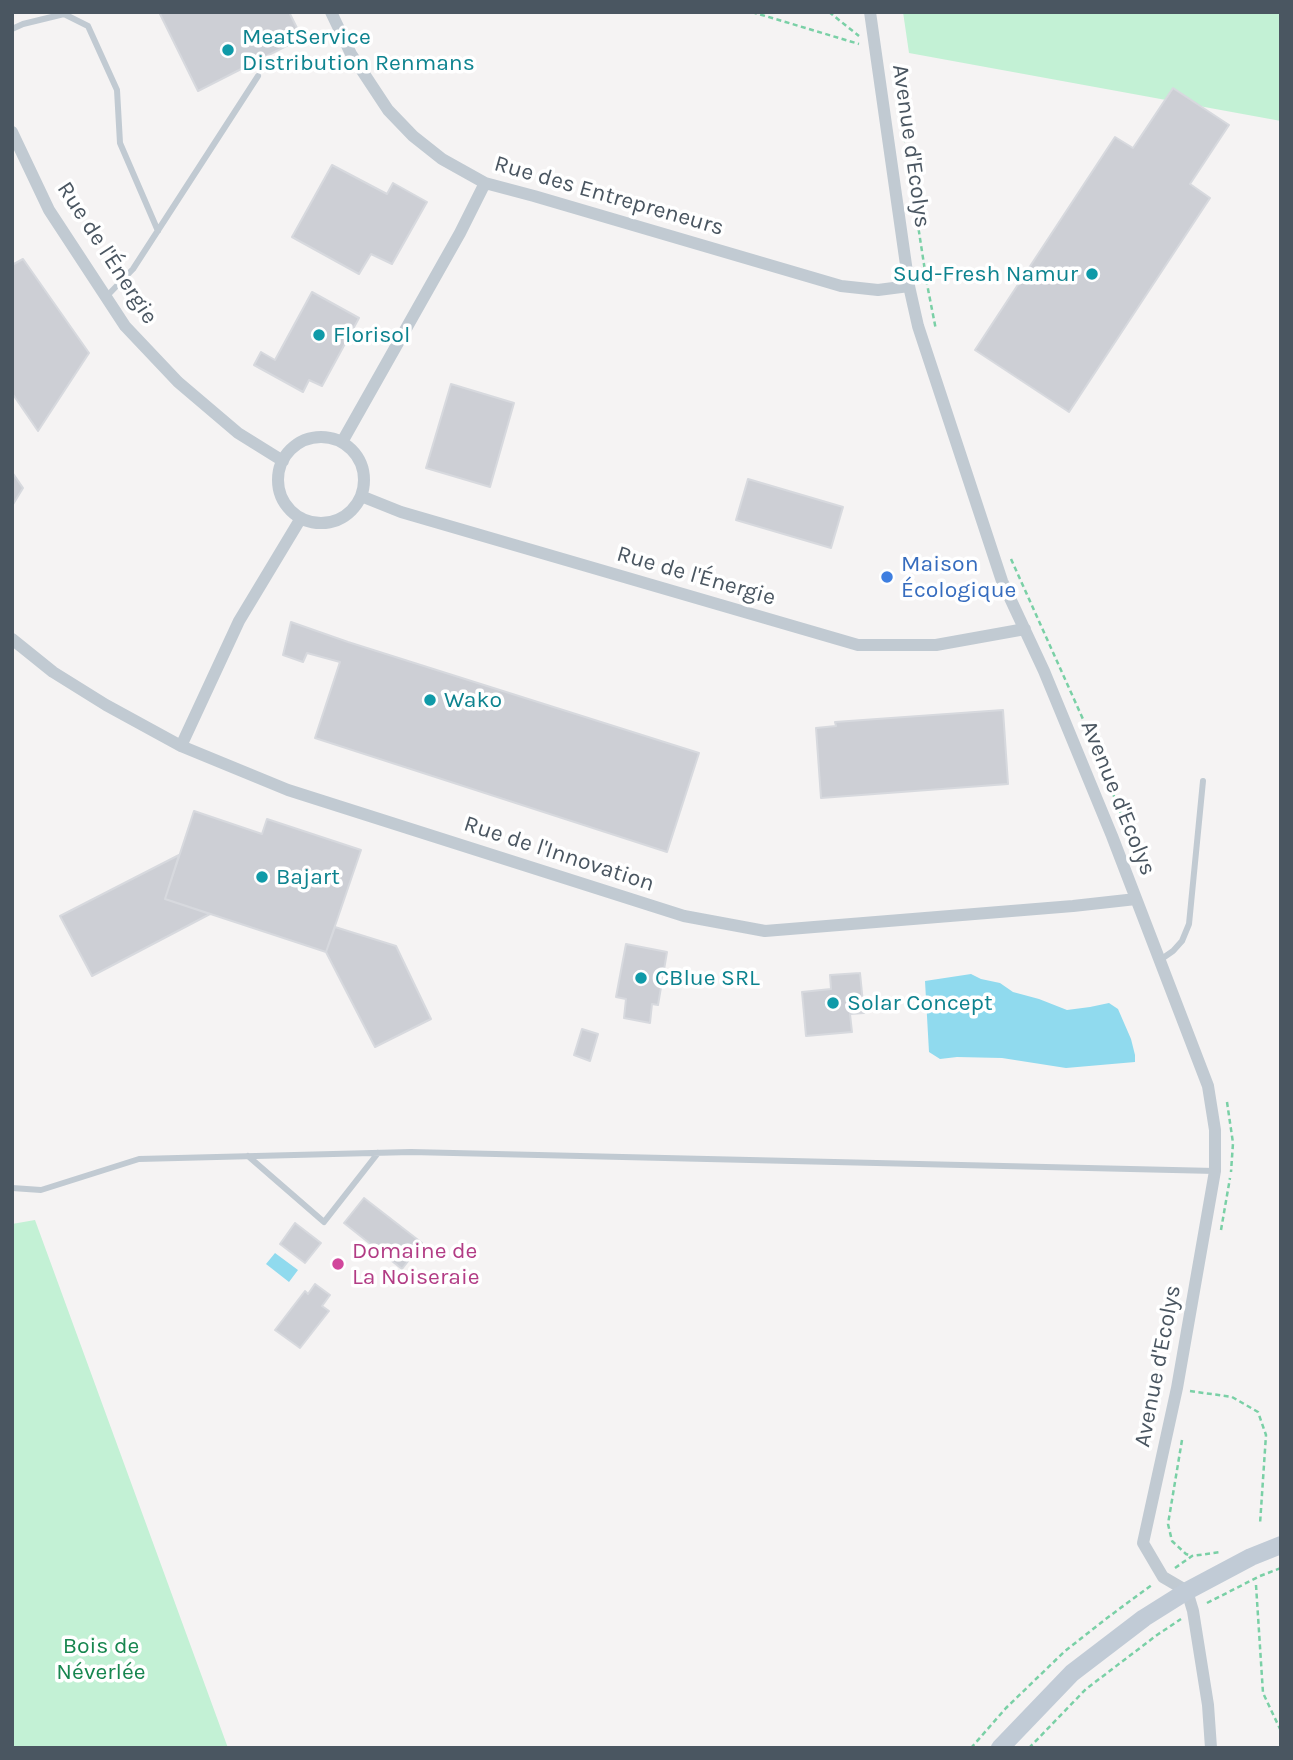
<!DOCTYPE html>
<html>
<head>
<meta charset="utf-8">
<style>
	body { margin:0 }
	#map { position:relative; width:1293px; height:1760px; overflow:hidden; background:#f5f3f3; font-family:Karla,sans-serif }
	canvas { display:block }
	.frame { position:absolute; inset:0; border:14px solid #4a5661; pointer-events:none }
</style>
</head>
<body>
<div id="map">
<canvas width="1293" height="1760"></canvas>
<div class="frame"></div>
</div>
<script>
const context = document.querySelector('canvas').getContext('2d');
context.lineJoin = 'round';
function fill(path, color) { context.fillStyle = color; context.fill(path, 'evenodd'); }
const poly = rows => new Path2D(rows.map(r => 'M' + r).join(''));
function strokePath(path, color, width, dash) { context.strokeStyle = color; context.lineWidth = width; context.lineCap = dash ? 'butt' : 'round'; context.setLineDash(dash || []); context.stroke(path); }
function write(font, color, halo, rows, align = 'center') {
  context.font = font + ' Karla,sans-serif'; context.lineWidth = 7; context.setLineDash([]); context.textBaseline = 'middle'; context.strokeStyle = halo; context.fillStyle = color; for (const [text, x, y, turn = 0] of rows) {
    context.save(); context.translate(x, y); context.rotate((+turn || 0) * Math.PI / 180); context.textAlign = isNaN(turn) ? turn : align; if (halo) context.strokeText(text, 0, 0); context.fillText(text, 0, 0); context.restore();
  }
}
const green = poly([
	[903,12,1281,12,1281,121,909,53],
	[35,1220,228,1748,12,1748,12,1224]
]);
const water = poly([
	[971,974,981,979,1000,983,1013,992,1039,999,1067,1010,1090,1007,1109,1003,1118,1009,1131,1039,1135,1055,1135,1062,1066,1068,1002,1058,957,1057,940,1059,929,1052,925,981],
	[275,1253,298,1270,289,1282,266,1264]
]);
const building = poly([
	[159,12,289,12,302,38,198,91,159,12],
	[1173,88,1229,125,1190,184,1210,198,1069,412,975,350,1115,137,1133,148,1173,88],
	[332,165,387,194,393,183,427,202,392,264,371,254,359,274,292,237,332,165],
	[23,259,89,353,38,431,12,393,12,265,23,259],
	[312,292,359,318,322,386,309,380,303,392,254,365,261,352,275,360,312,292],
	[451,384,514,403,490,487,426,468,451,384],
	[12,472,23,488,12,506,12,472],
	[748,479,843,507,831,548,736,520,748,479],
	[291,622,348,642,699,753,667,852,315,738,340,662,307,653,303,662,283,655,291,622],
	[1003,710,1008,784,821,798,816,728,836,726,835,722,1003,710],
	[194,811,262,834,267,819,361,850,326,952,165,899,194,811],
	[179,855,165,899,210,914,92,976,60,916,179,855],
	[335,927,396,946,431,1019,375,1047,326,952,335,927],
	[626,944,667,952,658,1005,652,1004,650,1023,624,1018,626,999,616,997,626,944],
	[860,973,864,1013,850,1014,852,1032,806,1036,802,992,831,989,830,975,860,973],
	[582,1029,598,1034,590,1061,574,1055,582,1029],
	[364,1198,422,1243,402,1269,344,1223,364,1198],
	[295,1223,321,1243,305,1263,280,1244,295,1223],
	[315,1284,330,1295,322,1306,329,1311,300,1348,275,1330,305,1291,308,1294,315,1284]
]);
const path = poly([
	[752,12,859,44],
	[829,12,859,36],
	[898,95,927,284,936,330],
	[1011,559,1091,737,1131,840],
	[1227,1102,1233,1143,1231,1172],
	[1221,1230,1230,1178],
	[1190,1391,1232,1397,1258,1412,1266,1435,1260,1524],
	[1182,1440,1168,1524,1172,1541,1186,1554,1192,1556],
	[1175,1568,1192,1556,1221,1552],
	[1256,1585,1263,1693,1281,1731],
	[1207,1603,1260,1576,1281,1568],
	[971,1748,1006,1708,1065,1651,1107,1618,1153,1584],
	[1029,1748,1086,1689,1157,1635,1181,1619]
]);
const service = poly([
	[12,29,23,24,64,14,88,26,117,90,120,143,158,231],
	[106,297,133,269,258,76],
	[1160,960,1173,951,1182,941,1189,924,1203,781],
	[248,1156,324,1222,378,1153],
	[12,1188,41,1190,139,1159,411,1152,1215,1171]
]);
const minor = poly([
	[331,12,351,54,388,110,413,136,442,159,485,183,534,196,841,286,878,290,909,286],
	[870,12,909,286,918,326,1002,581,1044,671,1112,836,1208,1086,1215,1130,1215,1171,1177,1388,1143,1543,1163,1577,1187,1591,1193,1611,1208,1705,1211,1748],
	[12,132,49,210,125,326,178,382,238,433,283,461],
	'278 480a43 43 0 1 1 86 0a43 43 0 1 1-86 0Z',
	[342,442,460,233,485,183],
	[361,496,401,512,858,645,936,645,1025,629],
	[12,639,53,672,106,705,181,746,288,790,684,916,765,931,1073,906,1136,899],
	[181,746,239,621,301,518]
]);
const secondary = poly([
	[1000,1748,1072,1673,1144,1618,1187,1591,1251,1557,1281,1545]
]);
const markers = [
	[228,50,7,"#0f9aa8"],
	[1092,274,7,"#0f9aa8"],
	[319,335,7,"#0f9aa8"],
	[887,577,7,"#3f7fe0"],
	[430,700,7,"#0f9aa8"],
	[262,877,7,"#0f9aa8"],
	[641,978,7,"#0f9aa8"],
	[833,1003,7,"#0f9aa8"],
	[338,1264,7,"#d1479c"]
];
const cultureNames = [
	["MeatService",242,37],
	["Distribution Renmans",242,63],
	["Sud-Fresh Namur",1078,274,"right"],
	["Florisol",333,335],
	["Wako",444,700],
	["Bajart",276,877],
	["CBlue SRL",655,978],
	["Solar Concept",847,1003]
];
const streetNames = [
	["Avenue d'Ecolys",911,146,82],
	["Rue des Entrepreneurs",609,196,16],
	["Rue de l'Énergie",107,253,57],
	["Rue de l'Énergie",696,576,16],
	["Avenue d'Ecolys",1118,798,68],
	["Rue de l'Innovation",559,854,18],
	["Avenue d'Ecolys",1158,1366,-79]
];
const shopNames = [
	["Maison",901,564],
	["Écologique",901,590]
];
const hotelNames = [
	["Domaine de",352,1251],
	["La Noiseraie",352,1277]
];
const parkNames = [
	["Bois de",101,1646],
	["Néverlée",101,1672]
];
fill(green, '#c3f1d5');
fill(water, '#90daee');
fill(building, '#cdcfd5');
strokePath(building, '#d7d9de', 2);
strokePath(path, '#7ad0a6', 2.5, [5, 3.5]);
strokePath(service, '#c1cad2', 6);
strokePath(minor, '#c1cad2', 12);
strokePath(secondary, '#c1cbd6', 18);
for (const [x, y, r, color] of markers) { const dot = new Path2D(); dot.arc(x, y, r, 0, 2 * Math.PI); context.fillStyle = color; context.fill(dot); strokePath(dot, '#fff', 2.5); }
write('23px', '#0d838f', '#fff', cultureNames, 'left');
write('23px', '#4a5661', '#fff', streetNames);
write('23px', '#366cbe', '#fff', shopNames, 'left');
write('23px', '#b23c85', '#fff', hotelNames, 'left');
write('23px', '#17864f', '#fff', parkNames);
</script>
</body>
</html>
